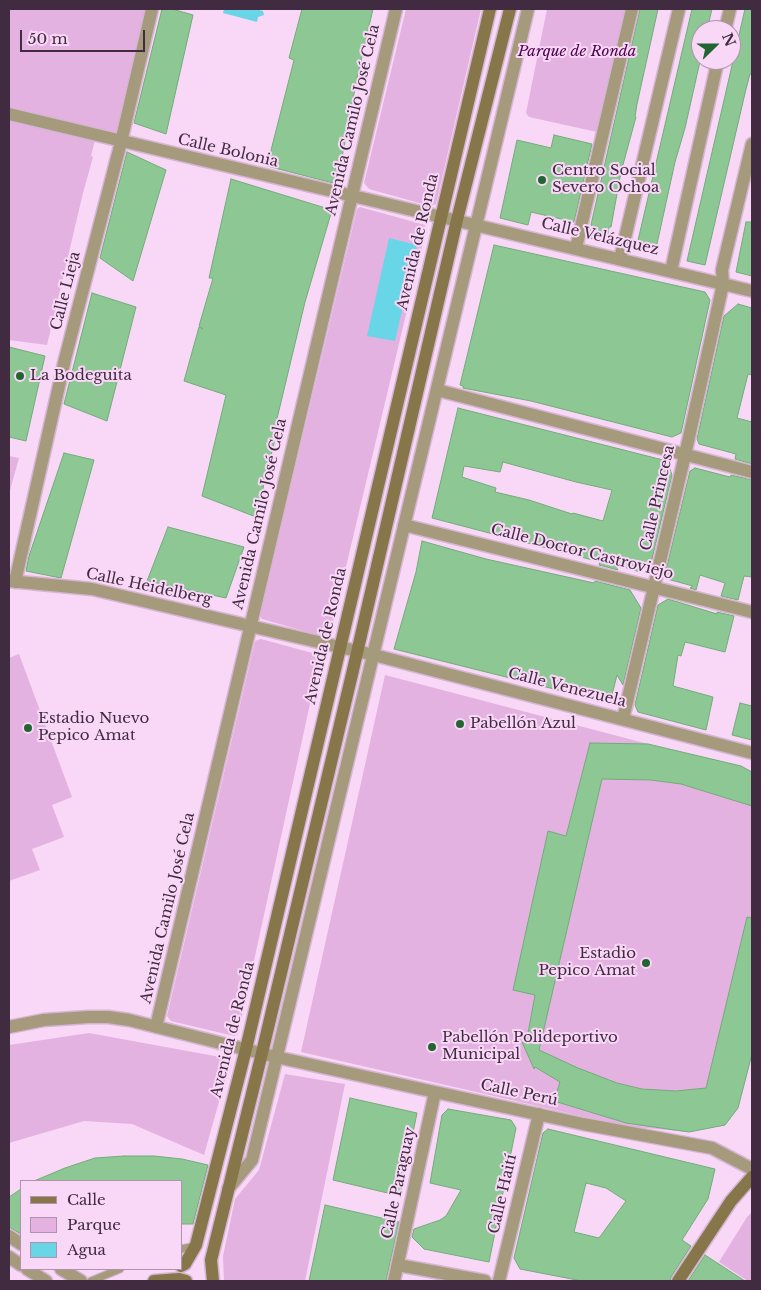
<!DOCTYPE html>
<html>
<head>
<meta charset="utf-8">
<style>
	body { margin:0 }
	#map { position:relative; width:761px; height:1290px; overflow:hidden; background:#f9d7f7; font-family:"Libre Baskerville",serif }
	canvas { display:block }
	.frame { position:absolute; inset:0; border:10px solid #412b40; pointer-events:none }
	.legend { position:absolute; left:20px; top:1180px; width:162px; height:90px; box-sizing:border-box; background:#f9d7f7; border:1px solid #af92ae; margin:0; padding:6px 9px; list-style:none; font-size:15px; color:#412b40 }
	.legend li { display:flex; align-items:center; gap:10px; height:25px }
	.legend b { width:25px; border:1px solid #af92ae }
	.north { position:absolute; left:691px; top:20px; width:50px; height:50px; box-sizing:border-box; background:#f9d7f7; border:1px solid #af92ae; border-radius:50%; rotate:68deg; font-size:14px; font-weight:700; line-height:20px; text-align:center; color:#412b40 }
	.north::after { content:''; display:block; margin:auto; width:18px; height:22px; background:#216531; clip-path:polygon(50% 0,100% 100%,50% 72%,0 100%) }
	.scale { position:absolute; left:20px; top:30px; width:125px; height:22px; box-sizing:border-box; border:2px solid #412b40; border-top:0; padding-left:6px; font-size:15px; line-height:18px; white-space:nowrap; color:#412b40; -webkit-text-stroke:4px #f9d7f7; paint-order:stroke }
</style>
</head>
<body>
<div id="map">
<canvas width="761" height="1290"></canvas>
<div class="frame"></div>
<ul class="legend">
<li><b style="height:6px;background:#87764a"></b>Calle</li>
<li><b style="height:14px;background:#e4b2e1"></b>Parque</li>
<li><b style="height:14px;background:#68d6e6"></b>Agua</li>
</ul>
<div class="north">N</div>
<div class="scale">50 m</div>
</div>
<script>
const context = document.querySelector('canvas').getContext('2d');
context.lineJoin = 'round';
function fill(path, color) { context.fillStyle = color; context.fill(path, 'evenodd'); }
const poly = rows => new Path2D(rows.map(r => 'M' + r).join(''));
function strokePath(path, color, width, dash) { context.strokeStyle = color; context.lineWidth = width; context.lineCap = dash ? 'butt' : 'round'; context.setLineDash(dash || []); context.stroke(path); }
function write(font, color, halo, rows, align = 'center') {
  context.font = font + ' "Libre Baskerville",serif'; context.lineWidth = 4; context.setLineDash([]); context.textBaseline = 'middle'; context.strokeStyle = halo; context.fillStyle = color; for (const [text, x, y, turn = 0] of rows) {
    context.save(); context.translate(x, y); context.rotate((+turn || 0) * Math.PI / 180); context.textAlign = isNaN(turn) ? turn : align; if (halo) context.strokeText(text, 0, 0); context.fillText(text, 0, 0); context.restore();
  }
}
const green = poly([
	[9,9,152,9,121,142,96,136,91,156,93,157,83,193,47,345,9,340],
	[406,9,481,9,436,204,430,206,369,189,364,183],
	[547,9,626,9,597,132,529,117,526,113],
	[360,207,425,225,426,230,330,634,325,637,262,619,260,616,357,209],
	[9,456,19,458,9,494],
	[261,639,316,654,320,658,238,1034,234,1036,171,1021,167,1016,255,641],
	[19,654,72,797,52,805,64,837,32,849,40,870,9,881,9,658],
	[385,675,671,750,741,766,752,772,752,1054,738,1108,725,1125,689,1132,625,1126,301,1052],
	[89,1033,231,1059,204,1155,132,1124,84,1121,9,1143,9,1045],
	[285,1074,345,1084,305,1281,224,1281,223,1256,235,1199,259,1170],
	[752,1212,752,1281,748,1281,719,1262,747,1217]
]);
const water = poly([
	[224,9,259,9,259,10,263,11,264,15,258,17,257,22,223,13],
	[389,238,417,245,395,341,367,336]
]);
const building = poly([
	[162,9,172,9,193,15,166,134,134,123,162,9],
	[302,9,373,9,357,78,337,184,267,166,294,60,289,58,302,9],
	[640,9,658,9,637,104,635,117,636,117,621,172,611,227,609,227,607,241,588,238,640,9],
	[692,9,712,9,707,30,701,30,701,57,685,128,675,162,655,253,636,249,692,9],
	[745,9,752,9,752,75,750,74,746,89,705,265,687,261,745,9],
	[554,135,592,144,574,222,531,212,528,225,500,218,517,140,551,148,554,135],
	[127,152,166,170,133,281,100,258,127,152],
	[231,179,332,210,305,302,275,427,278,427,256,517,202,496,226,395,184,381,199,327,203,329,199,326,213,278,209,278,231,179],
	[746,222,752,222,752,276,736,272,746,222],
	[494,245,705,292,710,300,681,433,672,437,531,401,463,388,463,386,460,385,494,245],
	[92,293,136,307,107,421,64,404,92,293],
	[738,304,752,308,752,375,748,374,737,418,752,422,752,464,735,459,736,454,699,444,697,439,724,316,738,304],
	[9,347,45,356,26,441,9,437,9,347],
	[458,408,667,461,672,475,651,563,640,572,614,564,618,570,599,565,600,562,432,518,458,408],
	[503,462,576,482,612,490,603,521,573,513,572,514,529,500,495,492,496,488,462,477,464,466,500,472,503,462],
	[64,453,94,460,61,578,26,571,29,556,64,453],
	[695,468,730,477,731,475,752,480,752,577,744,576,738,600,721,596,725,583,700,575,696,590,690,588,693,586,667,579,665,574,690,471,695,468],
	[168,527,244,547,226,598,147,581,168,527],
	[422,541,486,559,594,583,595,581,630,590,641,608,623,685,617,675,610,703,394,649,416,572,422,541],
	[668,599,717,614,717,612,734,616,725,652,685,642,681,656,678,655,673,686,713,697,706,730,638,712,635,705,658,605,668,599],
	[740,703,752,706,752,740,732,735,740,703],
	[590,743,648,744,741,766,752,772,752,806,681,784,651,780,602,779,539,1050,578,1068,617,1083,642,1089,676,1091,706,1088,747,917,752,918,752,1054,738,1108,725,1125,689,1132,626,1123,554,1101,560,1082,535,1067,534,1069,522,1042,526,1044,535,995,513,990,548,831,566,836,590,743],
	[350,1098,417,1113,400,1196,333,1180,350,1098],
	[448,1109,511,1120,516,1128,489,1262,424,1249,412,1237,414,1229,440,1220,446,1216,461,1190,430,1183,442,1115,448,1109],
	[548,1129,715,1169,708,1199,682,1240,691,1246,671,1277,670,1281,582,1281,520,1269,514,1258,543,1133,548,1129],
	[586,1183,606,1188,626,1201,599,1238,574,1232,586,1183],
	[124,1156,154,1156,182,1159,208,1165,193,1224,181,1224,181,1181,34,1181,65,1168,95,1158,124,1156],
	[21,1189,21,1234,9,1227,9,1197,21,1189],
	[325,1205,399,1222,386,1281,309,1281,325,1205],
	[705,1255,745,1281,688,1281,705,1255]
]);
const lane = poly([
	[181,1249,195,1246],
	[91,1281,120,1269]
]);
const street = poly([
	[725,30,730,9],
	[9,114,752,291],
	[576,248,632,9],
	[620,259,679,9],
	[671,271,718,60],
	[437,390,752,472],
	[404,525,752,612],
	[9,581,92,589,374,655,752,753],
	[15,582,65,359,121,142,152,9],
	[623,719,685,455,723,284,722,270,752,144],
	[9,1027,44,1020,88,1017,108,1017,129,1020,276,1057,435,1092,583,1124,712,1148,752,1169],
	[156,1027,396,9],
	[228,1189,252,1160,528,9],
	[9,1236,21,1244],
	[9,1257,21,1265],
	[398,1265,485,1281],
	[27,1269,46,1281],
	[61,1269,81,1281],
	[394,1281,435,1092],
	[499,1281,539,1114]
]);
const secondary = poly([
	[181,1266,185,1264,196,1245,246,1049,490,9],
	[154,1281,179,1279,186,1281],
	[213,1281,211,1260,262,1053,353,670,457,220,510,9],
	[678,1281,731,1201,752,1177]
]);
const markers = [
	[542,180,5,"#216531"],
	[20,376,5,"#216531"],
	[460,724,5,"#216531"],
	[28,728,5,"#216531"],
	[646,963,5,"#216531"],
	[432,1047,5,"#216531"]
];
const parkNames = [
	["Parque de Ronda",577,52]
];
const streetNames = [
	["Avenida Camilo José Cela",353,120,-77],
	["Calle Bolonia",228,151,13],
	["Calle Velázquez",600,237,13],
	["Avenida de Ronda",418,242,-77],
	["Calle Lieja",66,291,-76],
	["Calle Princesa",658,498,-77],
	["Avenida Camilo José Cela",260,514,-77],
	["Calle Doctor Castroviejo",582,552,14],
	["Calle Heidelberg",149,587,12],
	["Avenida de Ronda",326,636,-77],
	["Calle Venezuela",567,688,14],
	["Avenida Camilo José Cela",168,908,-77],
	["Avenida de Ronda",233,1030,-76],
	["Calle Perú",519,1093,12],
	["Calle Paraguay",399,1183,-78],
	["Calle Haití",503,1194,-77]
];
const poiNames = [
	["Centro Social",552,171],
	["Severo Ochoa",552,188],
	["La Bodeguita",30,376],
	["Estadio Nuevo",38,719],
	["Pepico Amat",38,736],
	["Pabellón Azul",470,724],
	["Estadio",636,954,"right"],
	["Pepico Amat",636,971,"right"],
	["Pabellón Polideportivo",442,1038],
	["Municipal",442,1055]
];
fill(green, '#e4b2e1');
fill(water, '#68d6e6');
fill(building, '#8cc794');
strokePath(building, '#72ac7a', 1);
strokePath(lane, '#d4b5d2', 9);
strokePath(street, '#d4b5d2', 15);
strokePath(secondary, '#d4b5d2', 15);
strokePath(lane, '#a69a7d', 7);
strokePath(street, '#a69a7d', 12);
strokePath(secondary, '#87764a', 12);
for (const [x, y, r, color] of markers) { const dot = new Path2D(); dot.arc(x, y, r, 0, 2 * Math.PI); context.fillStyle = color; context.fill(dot); strokePath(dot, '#f9d7f7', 2); }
write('italic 15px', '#4d034d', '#f9d7f7', parkNames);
write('15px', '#412b40', '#f9d7f7', streetNames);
write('15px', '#412b40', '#f9d7f7', poiNames, 'left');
</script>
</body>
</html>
